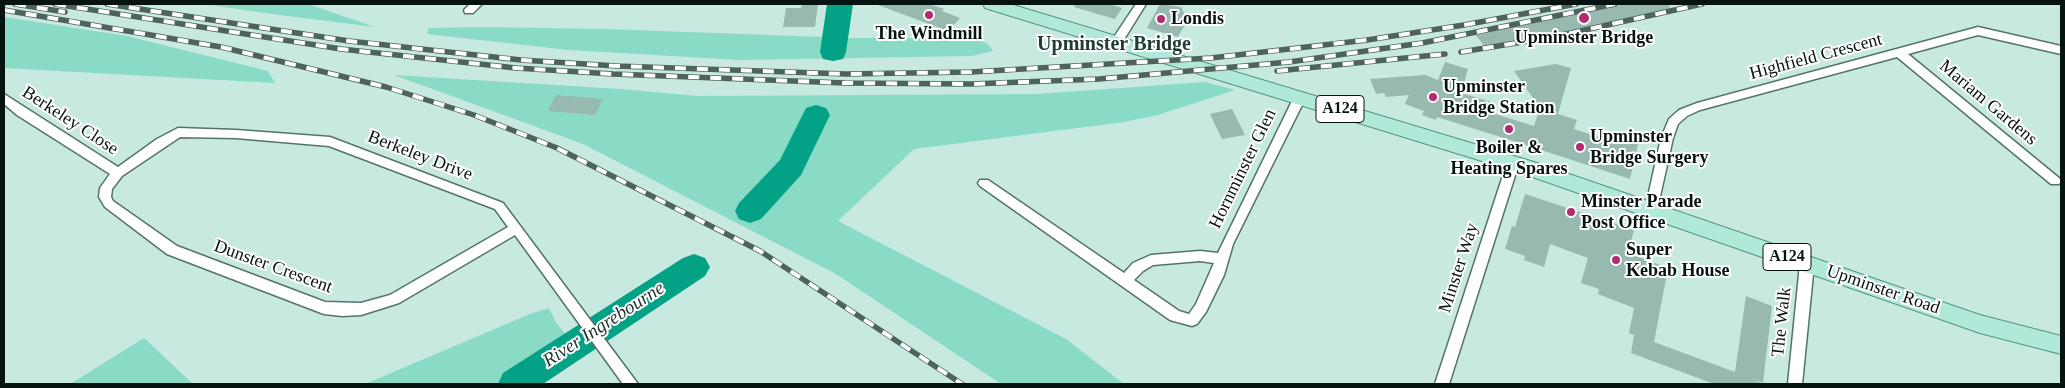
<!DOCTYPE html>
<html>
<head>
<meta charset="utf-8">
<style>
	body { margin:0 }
	#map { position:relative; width:2065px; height:388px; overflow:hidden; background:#c8e9df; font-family:"Times New Roman",serif }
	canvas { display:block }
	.frame { position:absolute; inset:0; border:5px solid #071310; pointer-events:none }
</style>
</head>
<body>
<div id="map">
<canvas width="2065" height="388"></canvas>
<div class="frame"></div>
</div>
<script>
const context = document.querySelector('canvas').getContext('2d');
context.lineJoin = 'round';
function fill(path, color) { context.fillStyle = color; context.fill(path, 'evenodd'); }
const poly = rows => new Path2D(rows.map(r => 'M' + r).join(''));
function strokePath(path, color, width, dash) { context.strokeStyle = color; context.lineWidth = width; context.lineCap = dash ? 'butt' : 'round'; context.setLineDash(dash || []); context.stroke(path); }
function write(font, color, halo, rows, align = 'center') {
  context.font = font + ' "Times New Roman",serif'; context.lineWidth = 4; context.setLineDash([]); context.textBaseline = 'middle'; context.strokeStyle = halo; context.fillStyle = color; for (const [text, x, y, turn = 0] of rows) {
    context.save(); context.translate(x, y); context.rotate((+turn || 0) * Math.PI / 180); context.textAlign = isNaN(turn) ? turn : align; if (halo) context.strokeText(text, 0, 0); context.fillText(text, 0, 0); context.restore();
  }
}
const green = poly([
	[203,4,308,4,375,27,272,14],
	[4,17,127,36,268,71,275,83,4,68],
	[480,27,606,29,850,38,968,38,987,43,993,51,972,56,740,60,568,50,427,34,429,28],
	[394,75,620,89,698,96,1037,94,1205,82,1235,90,1158,115,1124,122,914,149,838,221,1066,339,1124,384,1001,384,836,274,583,144],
	[549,308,557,324,579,350,534,384,365,384,530,314],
	[144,338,193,384,70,384]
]);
const river = poly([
	[827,4,853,4,846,52,843,59,833,61,823,59,820,52,827,4],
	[816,105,826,108,830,115,801,175,761,219,750,223,739,219,735,211,739,203,780,160,806,108,816,105],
	[694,254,705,258,710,267,705,276,543,384,498,384,503,373,683,258,694,254]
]);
const building = poly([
	[802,4,818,4,815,27,783,27,786,8,801,8],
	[878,4,929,4,944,9,942,11,960,18,948,31,878,5],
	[1075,4,1109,4,1122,8,1115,19,1074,7],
	[1160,4,1181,7,1190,25,1184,26,1178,37,1147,28],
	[1626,4,1669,4,1670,9,1551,35,1484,46,1476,35],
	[1445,62,1468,69,1461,93,1495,103,1492,113,1534,126,1540,108,1514,71,1556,64,1571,68,1558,114,1577,120,1574,129,1617,143,1620,134,1639,140,1630,179,1529,146,1437,117,1436,120,1422,115,1424,111,1405,104,1409,95,1386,97,1384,93,1376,94,1370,79,1425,75,1438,80],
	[556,95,603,99,595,115,548,111],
	[1232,109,1245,135,1222,139,1210,114],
	[1525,194,1634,230,1628,253,1668,268,1654,342,1735,372,1746,296,1772,306,1763,383,1751,378,1763,384,1714,384,1631,353,1634,335,1629,333,1634,308,1598,294,1599,289,1581,283,1588,258,1550,244,1544,267,1524,260,1525,256,1505,249,1512,226,1515,227]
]);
const street = poly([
	[470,4,482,4,473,13,465,13,464,10,470,4],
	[1136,4,1146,4,1120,46,1112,46,1110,43,1136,4],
	[1978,27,2061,46,2061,54,1978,35,1908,54,2059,178,2061,181,2059,184,2051,184,1897,57,1700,110,1687,116,1678,124,1673,138,1657,210,1655,214,1647,214,1645,210,1661,138,1669,119,1679,110,1697,103,1978,27],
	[1300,93,1306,97,1233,244,1224,275,1206,312,1197,324,1192,326,1170,320,980,186,978,183,980,180,988,180,1124,273,1133,263,1151,255,1200,251,1218,253,1294,97,1300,93],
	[1200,261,1214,263,1196,304,1189,314,1179,311,1134,280,1143,271,1153,265,1200,261],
	[4,94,118,167,157,139,178,128,236,130,330,137,503,203,638,384,623,384,515,235,399,303,361,315,342,316,324,314,167,254,105,207,99,197,100,188,110,174,17,115,4,104,4,94],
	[180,137,236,138,329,146,495,209,508,227,390,295,361,303,325,302,177,246,113,201,111,197,112,189,122,176,180,137],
	[1513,158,1517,160,1519,163,1449,384,1435,384,1507,163,1509,160,1513,158],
	[1807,259,1812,260,1814,264,1802,384,1788,384,1800,264,1802,260,1807,259]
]);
const primary = poly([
	[983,4,1010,4,1534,162,1980,315,2061,336,2061,354,1980,333,1521,173,985,8,983,4]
]);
const rail = poly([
	[15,4,65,12],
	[55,4,341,49,516,68,613,74,845,83,971,84,1099,79,1289,62,1422,43,1615,4],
	[107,4,349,41,521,60,617,66,846,74,971,72,1211,58,1367,40,1464,25,1576,4],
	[4,10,221,47,386,87,474,115,557,148,760,251,962,384],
	[1461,52,1553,37,1702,4],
	[1277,71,1445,54]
]);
const markers = [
	[929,15,5,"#b22b70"],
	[1584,18,6,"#b22b70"],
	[1161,19,5,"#b22b70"],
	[1433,97,5,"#b22b70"],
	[1509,129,5,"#b22b70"],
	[1580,147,5,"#b22b70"],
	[1571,212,5,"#b22b70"],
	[1616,260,5,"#b22b70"]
];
const shields = [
	[1340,109,48],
	[1787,257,48]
];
const shieldNames = [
	["A124",1340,109],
	["A124",1787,257]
];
const poiNames = [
	["Londis",1171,19],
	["The Windmill",929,34,"center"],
	["Upminster Bridge",1584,38,"center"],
	["Upminster",1443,87],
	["Bridge Station",1443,108],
	["Upminster",1590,137],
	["Bridge Surgery",1590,158],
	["Boiler &",1509,148,"center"],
	["Heating Spares",1509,169,"center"],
	["Minster Parade",1581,202],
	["Post Office",1581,223],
	["Super",1626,250],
	["Kebab House",1626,271]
];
const streetNames = [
	["Highfield Crescent",1816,57,-15],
	["Mariam Gardens",1988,103,40],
	["Berkeley Close",70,121,33],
	["Berkeley Drive",420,156,21],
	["Hornminster Glen",1243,169,-64],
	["Dunster Crescent",273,267,20],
	["Minster Way",1459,268,-72],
	["Upminster Road",1883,290,19],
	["The Walk",1782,322,-84]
];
const waterNames = [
	["River Ingrebourne",604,325,-33]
];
const quarterNames = [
	["Upminster Bridge",1114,45]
];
fill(green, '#8adbc5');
fill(river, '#03a185');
fill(building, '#98b9af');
strokePath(street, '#55736a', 3);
strokePath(primary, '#529583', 2);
fill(street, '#fff');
fill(primary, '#b0e9da');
strokePath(rail, '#4f635d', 5.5);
strokePath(rail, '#fff', 4, [11]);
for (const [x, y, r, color] of markers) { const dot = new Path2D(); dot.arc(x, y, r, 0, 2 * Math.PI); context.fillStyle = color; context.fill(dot); strokePath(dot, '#fff', 2); }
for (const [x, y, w] of shields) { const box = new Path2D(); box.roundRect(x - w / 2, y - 13.5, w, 27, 4); context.fillStyle = '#fff'; context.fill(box); strokePath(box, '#071310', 1); }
write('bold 16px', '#071310', null, shieldNames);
write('bold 18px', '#071310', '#fff', poiNames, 'left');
write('18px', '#071310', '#fff', streetNames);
write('italic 19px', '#1b312b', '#fff', waterNames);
write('bold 20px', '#203d35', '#fff', quarterNames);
</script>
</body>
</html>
